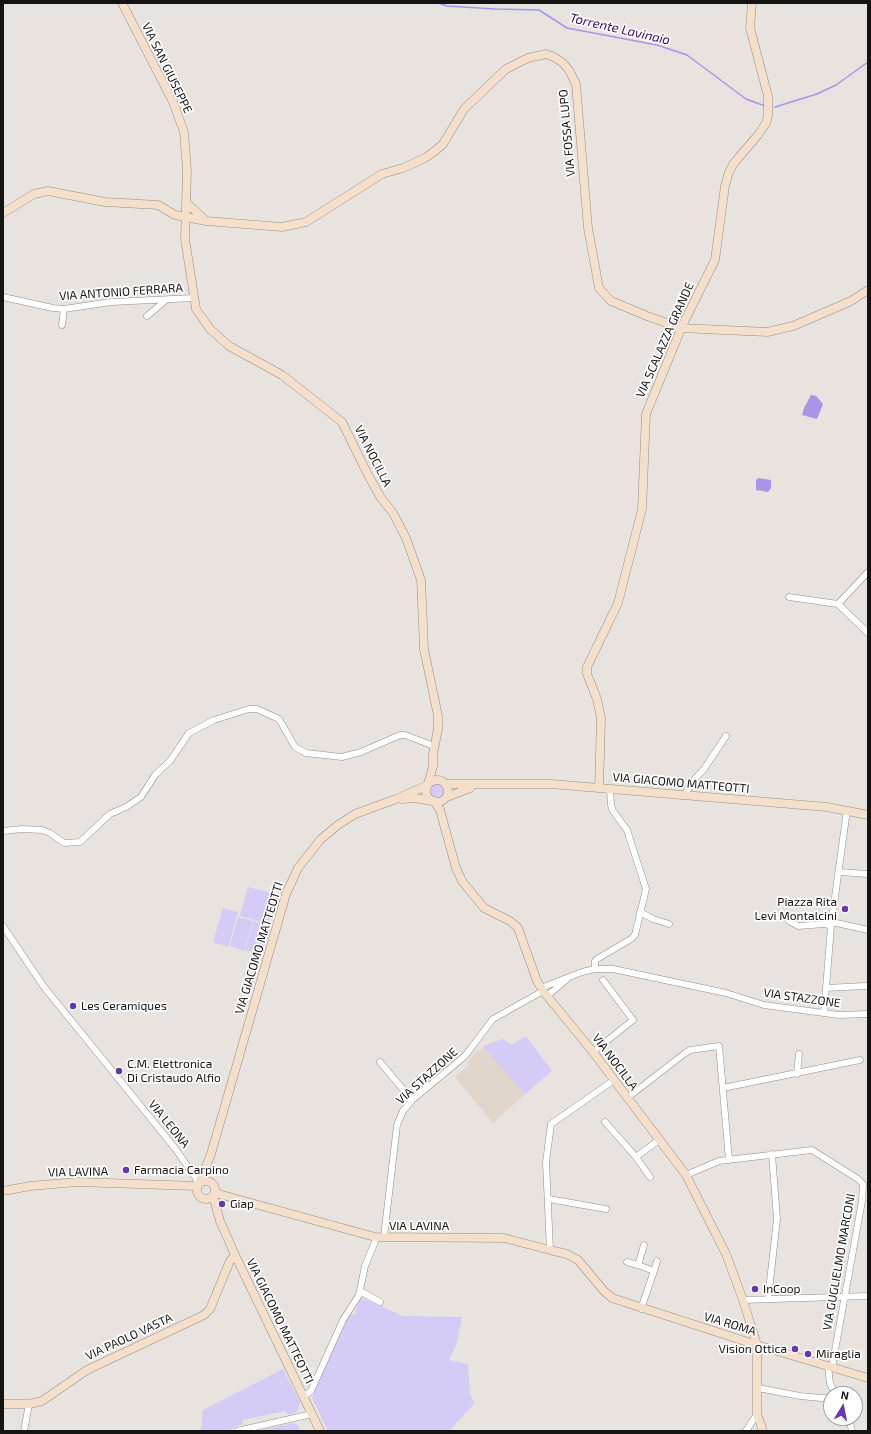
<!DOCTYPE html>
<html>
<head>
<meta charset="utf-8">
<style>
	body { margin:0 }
	#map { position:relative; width:871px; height:1434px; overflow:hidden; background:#e8e3df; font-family:"Exo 2",sans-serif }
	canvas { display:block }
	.frame { position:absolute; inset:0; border:4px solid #161413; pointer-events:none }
	.north { position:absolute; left:823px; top:1386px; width:40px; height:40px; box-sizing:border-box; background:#fff; border:1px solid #a2a1a1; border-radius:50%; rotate:10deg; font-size:11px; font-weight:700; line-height:16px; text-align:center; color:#161413 }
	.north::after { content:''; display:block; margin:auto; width:14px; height:18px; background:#6237af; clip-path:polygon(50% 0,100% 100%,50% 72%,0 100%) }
</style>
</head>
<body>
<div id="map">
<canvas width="871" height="1434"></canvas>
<div class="frame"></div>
<div class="north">N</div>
</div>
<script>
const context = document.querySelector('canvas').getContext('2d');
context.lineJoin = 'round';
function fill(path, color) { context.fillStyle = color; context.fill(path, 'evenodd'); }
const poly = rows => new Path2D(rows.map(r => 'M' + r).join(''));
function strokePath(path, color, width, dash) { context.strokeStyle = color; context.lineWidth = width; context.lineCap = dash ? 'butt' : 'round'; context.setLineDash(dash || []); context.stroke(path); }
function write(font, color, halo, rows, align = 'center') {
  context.font = font + ' "Exo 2",sans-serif'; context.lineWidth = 3.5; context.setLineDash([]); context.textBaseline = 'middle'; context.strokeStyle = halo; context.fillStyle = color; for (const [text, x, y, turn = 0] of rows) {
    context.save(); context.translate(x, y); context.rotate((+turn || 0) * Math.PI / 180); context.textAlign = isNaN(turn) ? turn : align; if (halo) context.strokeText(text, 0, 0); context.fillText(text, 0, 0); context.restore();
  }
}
const built = poly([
	[484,1047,525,1094,493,1123,455,1077,469,1065,467,1062,470,1060,470,1058,478,1050,480,1051]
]);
const green = poly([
	'430 790a7 7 0 1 1 14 0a7 7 0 1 1-14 0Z',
	[248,887,278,895,269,924,240,916],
	[223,908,238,912,228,947,213,942],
	[238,917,253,921,244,951,230,946],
	[254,921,269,926,261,954,245,950],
	[526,1036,552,1071,525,1094,483,1046,503,1039,511,1045],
	[362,1298,403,1316,462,1317,457,1342,449,1360,468,1364,470,1395,475,1403,449,1431,328,1431,312,1398,325,1362,347,1315,355,1314,357,1305],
	[283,1369,300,1402,298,1410,295,1413,288,1415,285,1411,242,1420,243,1424,234,1427,229,1431,201,1431,203,1410],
	[294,1423,299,1426,300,1431,256,1431]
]);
const water = poly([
	[811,395,816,396,823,404,817,419,802,415,804,408],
	[758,478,771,480,771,488,768,492,756,490,756,480]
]);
const stream = poly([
	[438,3,447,6,495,9,539,10,567,28,657,45,687,55,746,99,765,106],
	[775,107,817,94,836,85,868,62]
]);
const street = poly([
	[3,297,53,308,64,309,111,302,194,298],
	[147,316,166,300],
	[62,325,64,309],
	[789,597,838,604,868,633],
	[838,604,868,572],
	[684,796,692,782,704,769,726,736],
	[3,831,22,829,42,830,50,833,64,843,80,842,110,814,126,807,141,797,155,775,170,761,189,733,214,720,249,709,257,709,279,719,295,747,306,753,342,757,361,752,400,735,405,735,434,746],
	[839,872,868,874],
	[640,912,653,919,669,924],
	[789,921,798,926,825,924,831,926],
	[832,922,868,930],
	[3,926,44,987,174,1147,196,1178,198,1184],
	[595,969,595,961,597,959,631,939,635,935,646,889,627,830,613,811,611,805,610,789],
	[541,988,582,972,595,969,613,969,726,993,764,1005,839,1015,868,1014],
	[826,988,865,986],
	[547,996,566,980],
	[824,1013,831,926,847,810],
	[593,1052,633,1020,603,980],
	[380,1062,412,1100],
	[797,1074,799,1054],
	[723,1088,860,1060],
	[627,1098,684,1054,690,1050,719,1046,729,1160],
	[605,1122,636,1157,659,1140],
	[636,1157,650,1177],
	[686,1175,719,1161,812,1150,858,1179,863,1184,862,1201,832,1367],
	[549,1199,606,1209],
	[384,1237,397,1125,403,1111,412,1100,465,1056,493,1019,543,991],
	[550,1250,546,1162,551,1124,614,1080],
	[627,1262,638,1265],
	[654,1271,657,1261],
	[360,1291,380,1302],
	[768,1299,777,1219,772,1154],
	[743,1300,868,1296],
	[641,1309,654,1271,638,1265,644,1245],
	[828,1366,830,1384,836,1394],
	[758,1388,800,1396,821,1398,831,1397],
	[303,1397,311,1391,343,1320,359,1295,365,1266,377,1237],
	[849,1418,852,1431],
	[24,1431,29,1404],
	[237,1431,312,1414],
	[746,1431,757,1414]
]);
const secondary = poly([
	[122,3,173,102,184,132,187,170,185,239,196,309,210,329,229,346,282,375,342,422,368,475,381,498,393,513,406,538,421,580,424,649,438,716,438,729,433,754,433,766,428,784],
	[187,203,204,219],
	[3,213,34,194,48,191,105,202,158,205,175,215,206,221,282,227,306,222,382,174,403,168,425,158,435,151,443,144,464,109,506,69,528,58,546,54,554,57,563,63,569,70,576,84,588,228,599,288,611,301,647,316,681,328,767,332,793,326,851,301,868,290],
	'426 791a11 11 0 1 1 22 0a11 11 0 1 1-22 0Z',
	[446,784,551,784,827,807,868,815],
	[599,788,601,718,597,699,587,674,587,667,618,603,642,509,646,414,683,324,715,260,725,186,729,172,734,163,758,135,766,123,768,116,768,96,750,28,752,3],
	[447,797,470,788],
	[402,799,415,798,432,801],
	[434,801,440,810,456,868,462,881,484,908,510,921,518,928,537,981,543,991,593,1052,686,1175,726,1254,743,1300,757,1345,757,1414,763,1431],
	'197 1190a9 9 0 1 1 18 0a9 9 0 1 1-18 0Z',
	[199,1183,211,1154,286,894,298,868,321,839,338,825,355,814,396,799,428,785],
	[3,1191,30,1186,77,1182,197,1186],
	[215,1193,375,1237,504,1238,550,1250,567,1254,578,1260,604,1291,612,1298,757,1345,868,1378],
	[213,1196,220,1221,235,1255,320,1431],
	[3,1404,29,1404,42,1401,87,1370,204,1315,210,1309,230,1261,235,1255]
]);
const markers = [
	[845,909,4,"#6237af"],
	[73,1006,4,"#6237af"],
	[119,1071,4,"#6237af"],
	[126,1170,4,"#6237af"],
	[222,1204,4,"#6237af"],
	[755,1289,4,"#6237af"],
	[795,1349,4,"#6237af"],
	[808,1354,4,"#6237af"]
];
const streetNames = [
	["VIA SAN GIUSEPPE",167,68,64],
	["VIA FOSSA LUPO",567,133,-95],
	["VIA ANTONIO FERRARA",121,292,-4],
	["VIA SCALAZZA GRANDE",665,340,-66],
	["VIA NOCILLA",373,456,63],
	["VIA GIACOMO MATTEOTTI",681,783,5],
	["VIA GIACOMO MATTEOTTI",259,948,-73],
	["VIA STAZZONE",802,998,8],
	["VIA NOCILLA",615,1062,53],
	["VIA STAZZONE",427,1076,-42],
	["VIA LEONA",169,1124,51],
	["VIA LAVINA",78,1172,-1],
	["VIA LAVINA",419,1226],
	["VIA GUGLIELMO MARCONI",839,1262,-80],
	["VIA GIACOMO MATTEOTTI",280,1321,64],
	["VIA ROMA",730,1324,17],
	["VIA PAOLO VASTA",129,1337,-25]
];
const poiNames = [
	["Piazza Rita",837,902,"right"],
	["Levi Montalcini",837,916,"right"],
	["Les Ceramiques",81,1006],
	["C.M. Elettronica",127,1064],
	["Di Cristaudo Alfio",127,1078],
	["Farmacia Carpino",134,1170],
	["Giap",230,1204],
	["InCoop",763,1289],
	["Vision Ottica",787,1349,"right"],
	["Miraglia",816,1354]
];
const waterNames = [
	["Torrente Lavinaio",620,29,13]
];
fill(built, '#e1d6cc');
fill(green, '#d4cbf6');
fill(water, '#a995e8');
strokePath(stream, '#a995e8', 1.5);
strokePath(street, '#928e8a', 7);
strokePath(secondary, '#928e8a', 9);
strokePath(street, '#fff', 6);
strokePath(secondary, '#f4dfca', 8);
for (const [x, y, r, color] of markers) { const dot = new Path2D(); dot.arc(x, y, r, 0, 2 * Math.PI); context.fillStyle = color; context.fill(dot); strokePath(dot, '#fff', 1.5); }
write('12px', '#161413', '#fff', streetNames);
write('12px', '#161413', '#fff', poiNames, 'left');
write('italic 13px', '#36096d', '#fff', waterNames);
</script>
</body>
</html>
